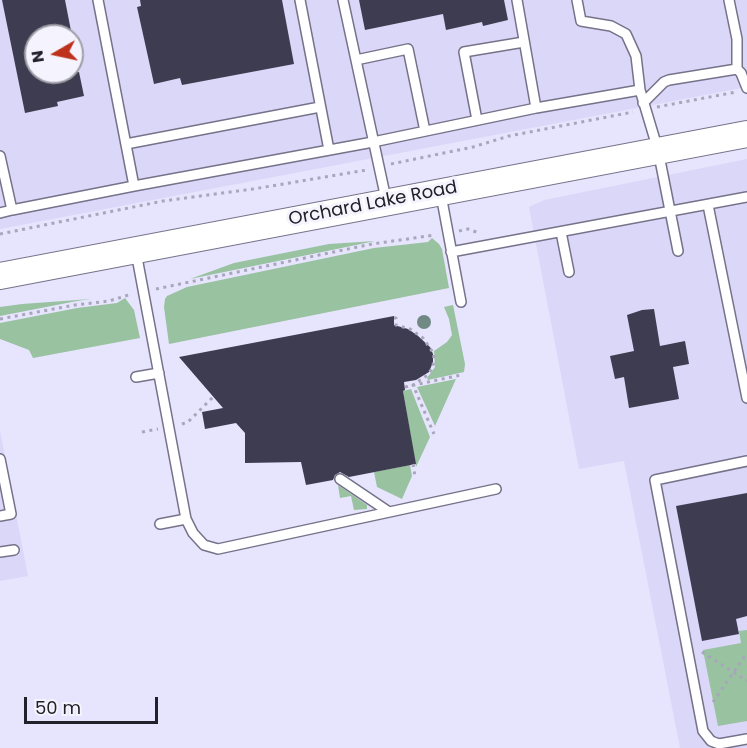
<!DOCTYPE html>
<html>
<head>
<meta charset="utf-8">
<style>
	body { margin:0 }
	#map { position:relative; width:747px; height:748px; overflow:hidden; background:#e7e4fe; font-family:Poppins,sans-serif }
	canvas { display:block }
	.north { position:absolute; left:24px; top:24px; width:60px; height:60px; box-sizing:border-box; background:#f5f4fe; border:2px solid #a1a0a9; border-radius:50%; rotate:261deg; font-size:16px; font-weight:700; line-height:24px; text-align:center; color:#22212a }
	.north::after { content:''; display:block; margin:auto; width:21px; height:27px; background:#be321d; clip-path:polygon(50% 0,100% 100%,50% 72%,0 100%) }
	.scale { position:absolute; left:24px; top:697px; width:134px; height:27px; box-sizing:border-box; border:3px solid #22212a; border-top:0; padding-left:8px; font-size:18px; line-height:21px; white-space:nowrap; color:#22212a; -webkit-text-stroke:4px #f5f4fe; paint-order:stroke }
</style>
</head>
<body>
<div id="map">
<canvas width="747" height="748"></canvas>
<div class="north">N</div>
<div class="scale">50 m</div>
</div>
<script>
const context = document.querySelector('canvas').getContext('2d');
context.lineJoin = 'round';
function fill(path, color) { context.fillStyle = color; context.fill(path, 'evenodd'); }
const poly = rows => new Path2D(rows.map(r => 'M' + r).join(''));
function strokePath(path, color, width, dash) { context.strokeStyle = color; context.lineWidth = width; context.lineCap = dash ? 'butt' : 'round'; context.setLineDash(dash || []); context.stroke(path); }
function write(font, color, halo, rows, align = 'center') {
  context.font = font + ' Poppins,sans-serif'; context.lineWidth = 6; context.setLineDash([]); context.textBaseline = 'middle'; context.strokeStyle = halo; context.fillStyle = color; for (const [text, x, y, turn = 0] of rows) {
    context.save(); context.translate(x, y); context.rotate((+turn || 0) * Math.PI / 180); context.textAlign = isNaN(turn) ? turn : align; if (halo) context.strokeText(text, 0, 0); context.fillText(text, 0, 0); context.restore();
  }
}
const built = poly([
	[0,0,747,0,747,87,0,229],
	[36,36,72,36,72,72,36,72],
	[747,159,747,748,680,748,624,461,579,469,529,207,544,200],
	[0,431,28,576,0,581]
]);
const green = poly([
	[432,238,439,244,442,249,449,288,169,344,164,307,165,299,167,296,187,287,374,248,428,242],
	[375,241,327,251,190,279,234,263,329,244],
	[125,298,134,310,140,338,33,358,29,350,0,339,0,323,77,308,117,303],
	[91,299,77,301,0,316,0,307,22,304],
	[453,305,465,364,464,372,428,380,427,378,435,367,434,351,447,342,452,335,449,319,444,307],
	[456,379,435,426,417,387],
	[411,389,430,437,416,467,403,391],
	[410,465,412,476,402,499,377,487,374,472],
	[338,485,367,505,367,509,354,510,351,496,340,498],
	[747,630,747,721,718,726,703,650,741,643,739,631]
]);
const building = poly([
	[2,0,65,0,72,36,36,36,36,72,79,72,84,96,57,102,58,106,25,113],
	[140,0,282,0,294,64,182,85,180,78,154,84,137,7,141,6],
	[359,0,504,0,508,20,483,26,482,22,446,30,443,14,365,30],
	[654,309,660,346,685,341,689,364,673,367,679,399,629,408,624,377,615,379,610,356,634,351,627,315,642,310],
	[394,316,394,325,408,329,417,335,430,347,433,354,433,362,429,372,416,380,404,382,405,390,403,391,416,464,349,477,340,472,335,475,333,480,306,485,301,462,245,463,245,433,236,423,205,429,202,412,223,408,179,357],
	[747,493,747,616,736,619,739,634,702,641,676,506]
]);
const path = poly([
	[657,107,736,92],
	[391,164,473,147,509,136,633,112],
	[459,231,468,229,479,233],
	[0,234,163,201,253,189,367,170],
	[156,289,372,244,435,235],
	[394,318,396,318,396,325,410,329,423,338,434,354,433,368,425,377,413,385,434,434],
	[0,319,75,305,109,301,132,294],
	[405,387,461,375],
	[182,424,188,422,213,397],
	[142,432,158,429],
	[413,464,415,476],
	[702,652,747,681],
	[713,702,747,653]
]);
const service = poly([
	[98,0,134,186,373,142,536,108],
	[300,0,329,150],
	[343,0,386,199],
	[517,0,536,108,640,90,658,150,678,251],
	[577,0,581,21,611,26,626,34,636,56,640,90],
	[729,0,737,39,737,69],
	[356,60,408,49,425,131],
	[643,103,664,82,669,80,737,69,741,73,747,88],
	[477,120,464,52,524,42],
	[126,144,320,107],
	[0,156,12,210,0,213],
	[441,195,461,302],
	[708,205,747,398],
	[12,210,134,186],
	[561,232,569,272],
	[136,252,186,519,193,533,204,545,218,549,496,489],
	[451,252,747,197],
	[136,377,159,373],
	[0,459,11,514,0,516],
	[747,461,655,480,703,731,711,741,719,744,747,739],
	[340,479,389,512],
	[160,524,186,519],
	[0,552,14,550]
]);
const secondary = poly([
	[0,276,747,134]
]);
const trees = [
	[424,322]
];
const streetNames = [
	["Orchard Lake Road",373,204,-11]
];
fill(built, '#dbd7f8');
fill(green, '#98c2a0');
fill(building, '#3e3c50');
strokePath(service, '#757289', 12);
strokePath(secondary, '#757289', 28);
strokePath(path, '#a8a6ba', 3, [3, 4.5]);
strokePath(service, '#fff', 9);
strokePath(secondary, '#fff', 26);
context.fillStyle = '#708983';
for (const [x, y] of trees) { context.beginPath(); context.arc(x, y, 7, 0, 2 * Math.PI); context.fill(); }
write('18px', '#22212a', '#f5f4fe', streetNames);
</script>
</body>
</html>
